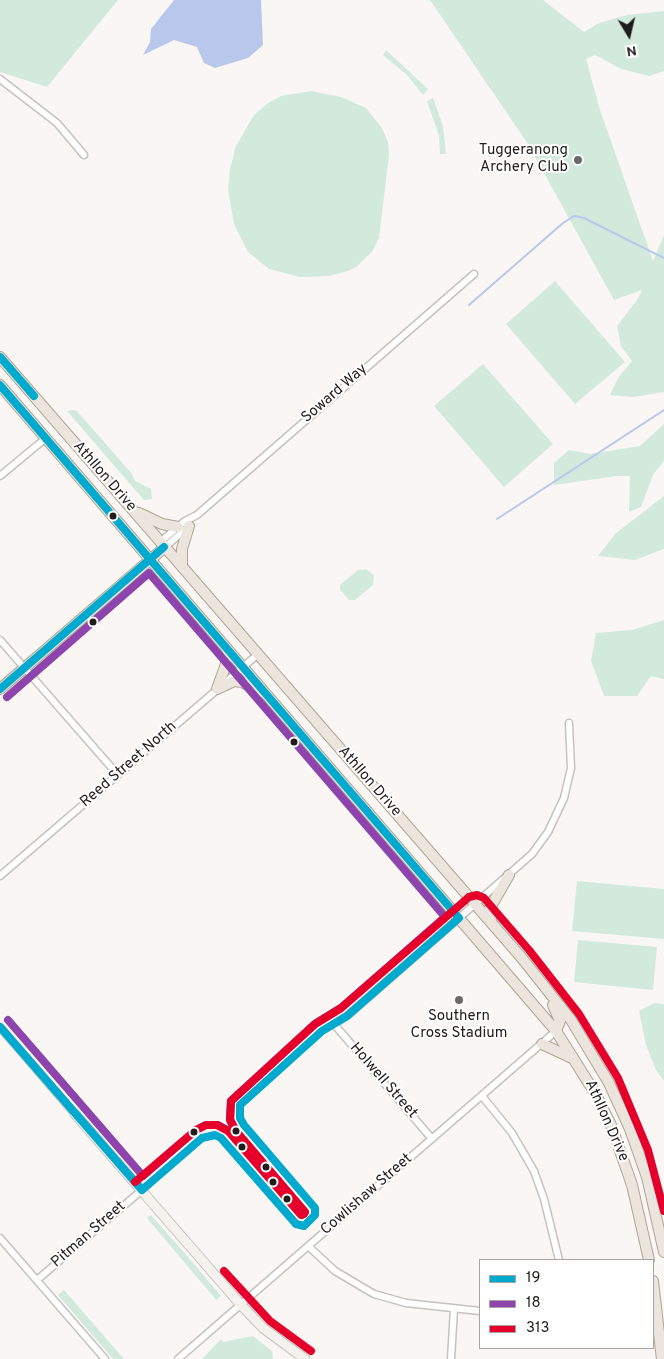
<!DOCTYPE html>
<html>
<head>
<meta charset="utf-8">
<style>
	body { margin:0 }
	#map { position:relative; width:664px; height:1359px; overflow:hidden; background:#faf6f4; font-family:Overpass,sans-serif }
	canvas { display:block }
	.legend { position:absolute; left:479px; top:1259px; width:175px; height:90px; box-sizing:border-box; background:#fff; border:1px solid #a6a5a4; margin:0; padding:6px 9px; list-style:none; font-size:15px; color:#201d1b }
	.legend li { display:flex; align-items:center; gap:10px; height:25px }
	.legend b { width:25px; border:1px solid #a6a5a4 }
	.north { position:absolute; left:604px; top:10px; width:50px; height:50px; -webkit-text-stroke:4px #fff; paint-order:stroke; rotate:171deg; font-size:14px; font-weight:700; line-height:20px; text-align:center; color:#201d1b }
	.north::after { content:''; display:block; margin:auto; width:18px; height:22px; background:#201d1b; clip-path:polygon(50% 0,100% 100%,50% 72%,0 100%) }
</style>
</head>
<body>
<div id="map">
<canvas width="664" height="1359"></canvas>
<ul class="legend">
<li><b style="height:6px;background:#00a9ce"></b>19</li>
<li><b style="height:6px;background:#8e44ad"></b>18</li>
<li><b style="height:6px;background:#e4002b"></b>313</li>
</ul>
<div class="north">N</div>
</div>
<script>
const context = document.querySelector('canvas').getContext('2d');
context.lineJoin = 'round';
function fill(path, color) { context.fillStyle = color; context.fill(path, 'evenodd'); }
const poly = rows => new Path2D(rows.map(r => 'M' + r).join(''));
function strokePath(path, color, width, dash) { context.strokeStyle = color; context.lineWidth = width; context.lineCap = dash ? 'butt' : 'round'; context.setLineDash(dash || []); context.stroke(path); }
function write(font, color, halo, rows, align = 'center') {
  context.font = font + ' Overpass,sans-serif'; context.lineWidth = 4; context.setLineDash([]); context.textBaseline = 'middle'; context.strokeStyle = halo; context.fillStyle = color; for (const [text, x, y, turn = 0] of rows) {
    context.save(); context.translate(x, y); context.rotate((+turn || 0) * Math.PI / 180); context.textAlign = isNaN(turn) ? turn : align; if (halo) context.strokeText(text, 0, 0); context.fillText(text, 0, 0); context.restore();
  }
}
const green = poly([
	[0,0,118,0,47,87,0,72],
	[430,0,543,0,584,32,599,23,627,15,664,11,664,71,649,76,621,69,595,55,586,59,600,110,653,261,664,235,664,392,633,397,610,395,618,378,632,361,621,346,617,326,637,300,642,290,614,300,528,144],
	[386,50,428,89,423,95,407,75,383,55],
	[311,91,341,97,366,108,382,128,388,142,389,155,379,238,372,252,356,267,348,271,329,276,300,277,269,269,248,252,234,224,228,190,230,169,236,146,254,115,268,103,281,96],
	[433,98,443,126,446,154,440,154,439,136,427,101],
	[555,281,625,362,575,404,506,324],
	[483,364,553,444,504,487,434,406],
	[74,410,77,411,132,474,135,481,151,489,152,499,144,500,67,411],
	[664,424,664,461,653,475,641,507,629,512,630,476,617,476,554,485,554,463,569,450,590,454,640,446],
	[664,496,664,549,635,560,598,556,616,533],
	[366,569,374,575,373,585,355,600,349,600,340,590,340,585,358,570],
	[664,620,664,679,651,676,637,696,604,696,591,661,596,633,632,630],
	[577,881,664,889,664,939,572,931],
	[578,940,657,947,653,990,574,982],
	[654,1003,664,1004,664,1081,656,1070,646,1045,639,1011],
	[151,1215,182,1250,221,1296,216,1300,147,1218],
	[64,1290,124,1359,113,1359,58,1295],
	[253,1336,272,1351,273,1359,202,1359,221,1339,223,1342]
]);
const water = poly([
	[174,0,261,0,263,45,248,58,215,68,204,63,197,47,174,40,143,55,150,42,151,29]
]);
const stream = poly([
	[469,305,563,223,574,216,584,218,664,258],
	[497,519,664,410]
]);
const street = poly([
	[0,79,57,123,84,155],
	[0,476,46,438],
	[160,542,185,521,197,515,474,274],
	[165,547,187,528],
	[0,640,118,775],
	[227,681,258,654],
	[0,876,219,688],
	[0,1027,75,1114],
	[482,1096,512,1133,534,1171,544,1199,559,1260],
	[432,1139,334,1024,347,1016,532,854,548,832,564,798,571,768,569,723],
	[0,1238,105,1359],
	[308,1246,335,1271,374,1294,406,1303,480,1311],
	[37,1280,142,1190],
	[178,1359,556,1031],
	[451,1359,454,1309]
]);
const secondary = poly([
	[75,1114,241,1305,263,1328,305,1359]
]);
const primary = poly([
	[0,357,521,957,571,1020,609,1083,630,1129,647,1177,664,1252],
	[0,385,556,1031,595,1093,611,1125,632,1185,649,1260],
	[139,513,162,524,178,527],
	[182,567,182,549,189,526],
	[0,689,165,547],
	[217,689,234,681,242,682,260,692],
	[217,689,226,664,228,650],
	[491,922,490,908,509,875],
	[553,1005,560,1021,556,1031],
	[542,1044,572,1058],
	[653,1281,662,1359]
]);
const bus1 = poly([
	[0,357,34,396],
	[0,385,459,918,347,1016,322,1031,240,1105,240,1118,244,1125,315,1208,315,1215,304,1226,296,1224,221,1138,215,1135,202,1138,142,1190,0,1027],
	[0,689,164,547]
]);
const bus2 = poly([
	[7,697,149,573,445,917,341,1008,315,1024,231,1101,230,1119,235,1130,305,1212,302,1215,229,1131,218,1125,206,1125,196,1130,143,1176,8,1020]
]);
const bus3 = poly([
	[135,1182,196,1130,206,1125,217,1125,228,1131,301,1215,304,1214,305,1212,236,1131,230,1120,231,1101,315,1024,341,1008,469,897,477,895,484,898,529,950,579,1014,618,1078,648,1150,664,1211],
	[224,1271,270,1321,311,1351]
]);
const markers = [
	[578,160,5,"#6c6967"],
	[113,516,4.5,"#201d1b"],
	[93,622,4.5,"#201d1b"],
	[294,742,4.5,"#201d1b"],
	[459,1000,5,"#6c6967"],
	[236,1131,4.5,"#201d1b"],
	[194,1132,4.5,"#201d1b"],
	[242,1147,4.5,"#201d1b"],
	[266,1167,4.5,"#201d1b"],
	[273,1182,4.5,"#201d1b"],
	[287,1199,4.5,"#201d1b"]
];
const poiNames = [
	["Tuggeranong",568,151],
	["Archery Club",568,168],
	["Southern",459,1017,"center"],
	["Cross Stadium",459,1034,"center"]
];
const streetNames = [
	["Soward Way",335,394,-41],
	["Athllon Drive",104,477,49],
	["Reed Street North",129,765,-41],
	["Athllon Drive",369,782,49],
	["Holwell Street",383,1081,49],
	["Athllon Drive",606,1121,66],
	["Cowlishaw Street",367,1195,-41],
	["Pitman Street",89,1235,-41]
];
fill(green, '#d2eadc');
fill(water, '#b8c8ec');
strokePath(stream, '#b8c8ec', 2);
strokePath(street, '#c5c2c0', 9);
strokePath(secondary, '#c5c2c0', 11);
strokePath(primary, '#afa595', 12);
strokePath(street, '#fefefd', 6);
strokePath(secondary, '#f5f2ed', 9);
strokePath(primary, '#ebe5dd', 10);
strokePath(bus1, '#00a9ce', 8);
strokePath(bus2, '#8e44ad', 8);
strokePath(bus3, '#e4002b', 8);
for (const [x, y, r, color] of markers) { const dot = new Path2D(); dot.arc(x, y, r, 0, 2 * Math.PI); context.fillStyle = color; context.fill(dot); strokePath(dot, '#fff', 2); }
write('15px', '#201d1b', '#fff', poiNames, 'right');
write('15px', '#201d1b', '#fff', streetNames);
</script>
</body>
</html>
